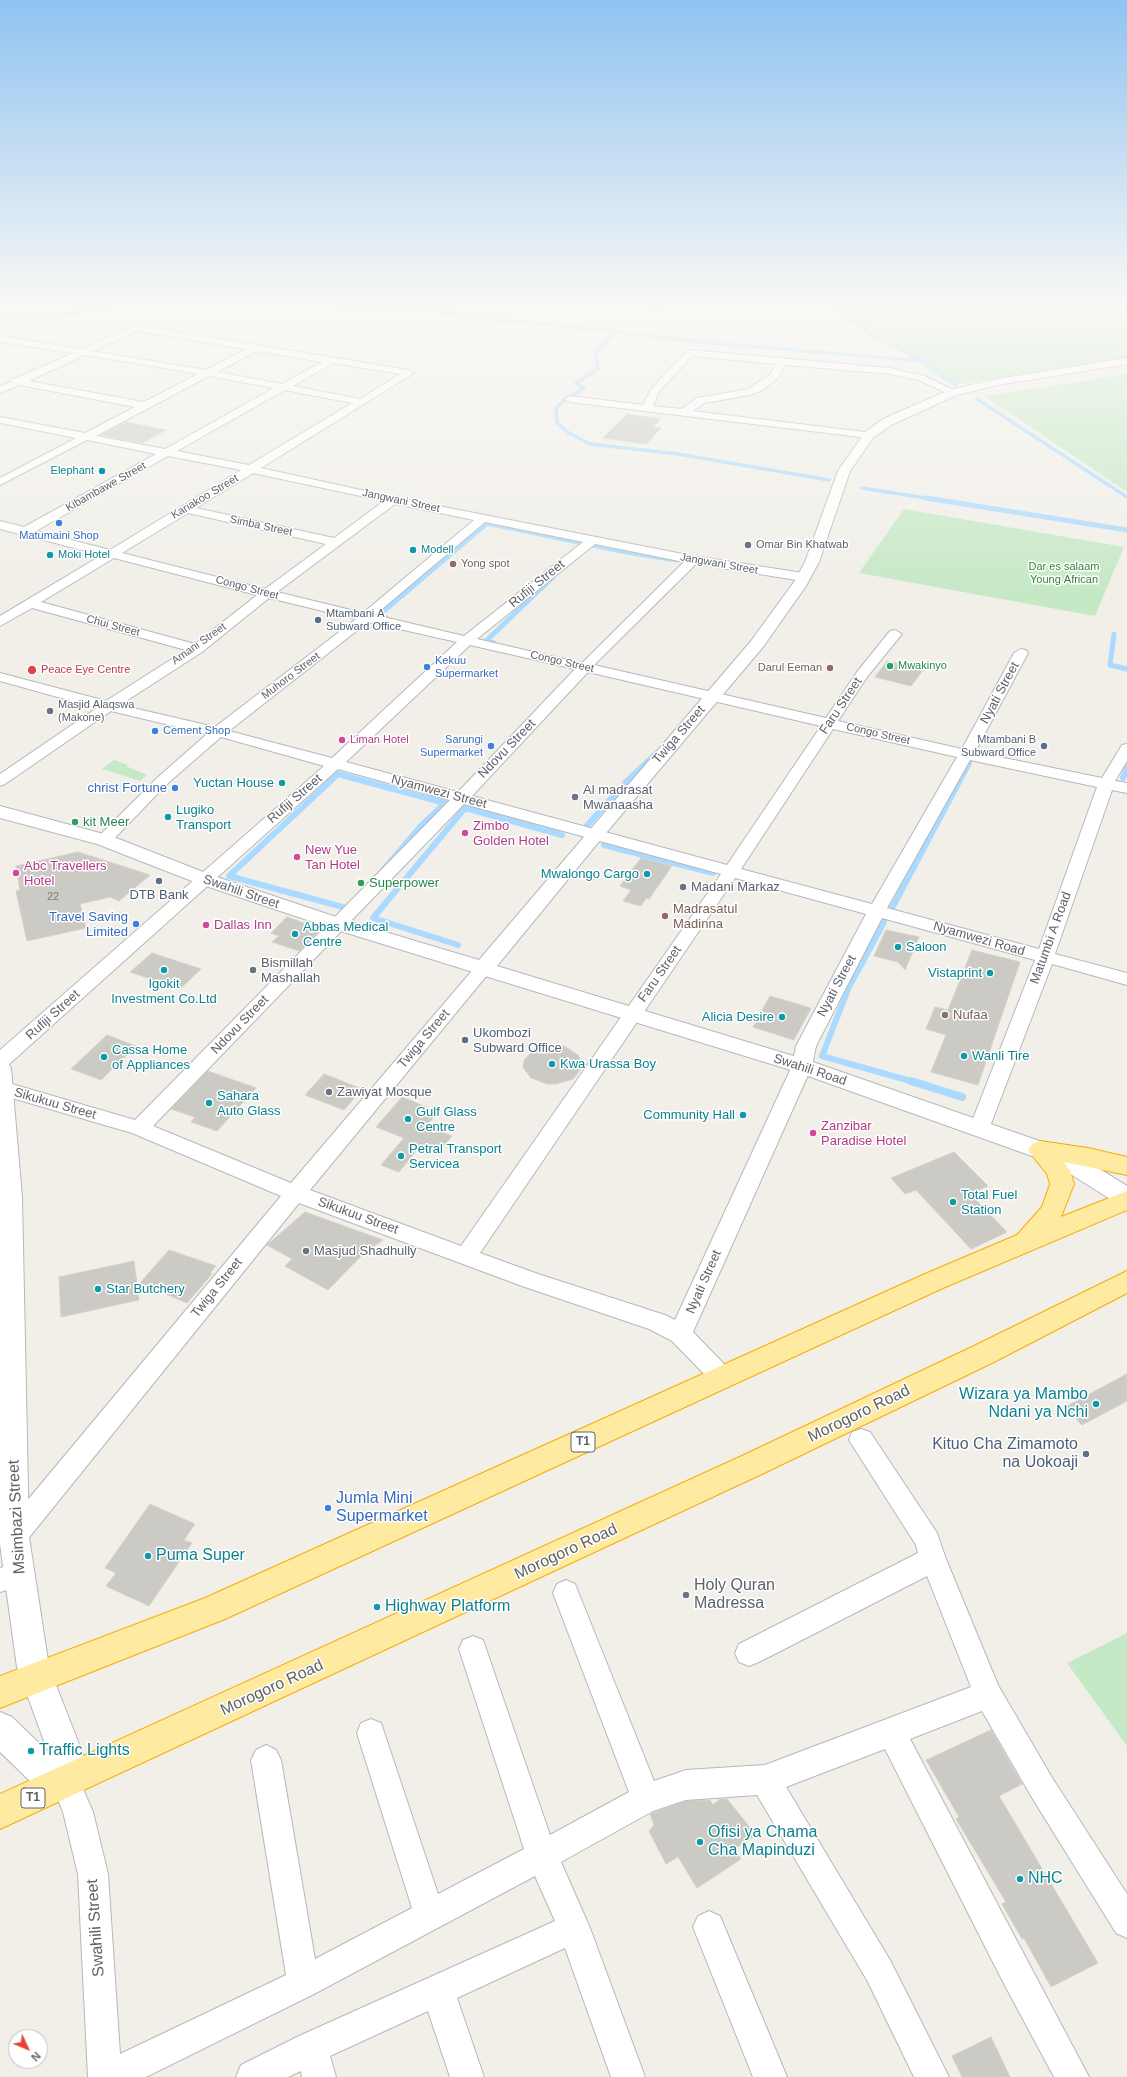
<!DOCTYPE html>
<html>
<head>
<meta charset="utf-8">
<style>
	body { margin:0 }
	#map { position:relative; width:1127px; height:2077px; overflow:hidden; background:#f1efe8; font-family:Arial,sans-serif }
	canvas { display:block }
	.north { position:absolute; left:8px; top:2029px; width:40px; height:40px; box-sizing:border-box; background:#fff; border:1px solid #bfc1c3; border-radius:50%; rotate:134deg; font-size:11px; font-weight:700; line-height:16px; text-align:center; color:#5f6368 }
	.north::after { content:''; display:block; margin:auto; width:14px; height:18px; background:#ea4335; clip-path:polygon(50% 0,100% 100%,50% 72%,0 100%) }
</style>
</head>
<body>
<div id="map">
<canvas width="1127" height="2077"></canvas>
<div class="north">N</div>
</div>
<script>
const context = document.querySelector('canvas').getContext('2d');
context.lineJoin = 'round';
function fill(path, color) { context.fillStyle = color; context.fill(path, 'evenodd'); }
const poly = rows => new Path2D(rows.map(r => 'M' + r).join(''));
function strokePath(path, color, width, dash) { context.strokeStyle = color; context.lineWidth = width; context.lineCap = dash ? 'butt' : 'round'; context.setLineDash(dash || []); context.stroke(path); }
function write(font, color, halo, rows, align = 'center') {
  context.font = font + ' Arial,sans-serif'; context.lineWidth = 3; context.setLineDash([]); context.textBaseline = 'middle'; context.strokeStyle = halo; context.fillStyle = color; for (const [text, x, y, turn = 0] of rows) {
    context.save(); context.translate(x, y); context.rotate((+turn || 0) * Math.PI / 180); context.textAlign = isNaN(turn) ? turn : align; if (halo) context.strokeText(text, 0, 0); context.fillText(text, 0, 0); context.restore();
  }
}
const green = poly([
	[830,305,1127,305,1127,359,952,385],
	[1127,374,1127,492,985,396,1122,375],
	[904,509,1124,547,1095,616,859,573],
	[114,760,128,765,126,766,147,775,140,781,102,769],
	[1127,1633,1127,1746,1067,1663]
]);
const streamFar3 = poly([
	[334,305,340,308,433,311,481,319,556,325,702,342,924,361],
	[828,305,884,342,924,361,956,385],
	[0,307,5,305],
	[0,317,35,320,123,305],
	[615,332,595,353,598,369,576,383,584,388,567,398,556,408,557,423,569,433,590,444,678,454,829,480],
	[977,399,1127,497],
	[862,488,932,499]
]);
const streamFar2 = poly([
	[926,498,1127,530],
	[386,618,378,616,487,523,626,552,677,560],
	[1114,634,1110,665,1127,669],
	[494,643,486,641,553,577]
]);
const streamFar1 = poly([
	[338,774,445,803,420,827,350,909,229,876,338,774],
	[1123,778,1127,768],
	[583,830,627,781,657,753],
	[604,845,713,873],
	[891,910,969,763],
	[884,922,849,987,822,1056,914,1082],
	[458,945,373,918,465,808,562,835]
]);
const stream = poly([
	[911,1081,962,1097]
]);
const building = poly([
	[627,414,661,419,653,427,661,428,646,444,603,438,627,414],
	[126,422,166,430,142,443,101,435,126,422],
	[887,661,910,666,923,670,911,686,875,677,887,661],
	[78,852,150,875,119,901,110,897,80,904,86,928,27,941,16,891,20,890,16,866,78,852],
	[641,858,672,866,649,899,646,898,641,906,623,901,631,890,620,886,641,858],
	[287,917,321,929,299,951,272,942,279,936,271,933,287,917],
	[886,930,919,937,905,970,898,962,874,956,886,930],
	[972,950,1020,962,978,1085,931,1072,946,1035,926,1029,935,1007,948,1010,972,950],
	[152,953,201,969,180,989,130,972,152,953],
	[770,996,811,1008,794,1040,753,1027,770,996],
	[107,1035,136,1046,101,1080,71,1069,107,1035],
	[554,1045,564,1046,578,1055,581,1061,581,1068,578,1073,573,1079,556,1084,547,1084,531,1078,523,1067,524,1060,535,1049,554,1045],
	[208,1071,256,1088,217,1131,191,1122,195,1117,171,1109,208,1071],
	[324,1074,362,1089,344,1110,305,1095,324,1074],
	[402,1097,438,1112,426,1126,452,1136,438,1152,421,1145,399,1172,381,1165,404,1138,376,1127,402,1097],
	[954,1152,988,1186,970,1194,1007,1232,971,1249,916,1190,905,1194,891,1178,954,1152],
	[305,1212,383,1240,364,1253,328,1290,285,1266,292,1259,267,1245,305,1212],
	[169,1250,216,1266,210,1273,212,1274,187,1303,140,1283,169,1250],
	[134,1261,139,1300,61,1317,59,1277,134,1261],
	[1127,1374,1127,1401,1082,1425,1065,1407,1127,1374],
	[150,1504,195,1524,184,1540,192,1543,149,1606,106,1586,116,1573,105,1568,150,1504],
	[991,1730,1022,1784,999,1796,1098,1963,1051,1987,1024,1938,1022,1939,1002,1904,1006,1902,956,1819,959,1817,926,1760,991,1730],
	[720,1799,727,1799,756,1835,734,1849,741,1859,697,1888,678,1857,666,1864,649,1831,654,1825,650,1814,686,1801,710,1800,713,1805,720,1799],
	[991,2037,1010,2077,962,2077,952,2056,991,2037]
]);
const minor = poly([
	[651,305,659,305,660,308,656,311,653,310,651,305],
	[136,325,409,370,414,373,261,468,393,497,693,556,803,573,809,577,803,581,696,564,594,665,826,718,857,672,890,631,895,630,902,634,867,677,838,721,962,749,1014,653,1021,649,1026,650,1028,653,975,752,1102,778,1122,745,1127,744,1127,761,1115,781,1127,783,1127,793,1112,790,1055,954,1127,973,1127,985,1052,964,989,1129,986,1134,979,1136,972,1134,969,1129,1035,960,882,918,816,1046,812,1066,693,1332,723,1363,729,1372,733,1379,729,1386,721,1389,713,1386,707,1377,672,1341,649,1329,522,1286,299,1203,23,1545,14,1549,5,1545,1,1537,11,1520,281,1196,132,1133,12,1098,0,1097,0,1083,12,1084,135,1120,450,800,338,769,7,1066,0,1068,0,1050,324,766,221,737,167,784,110,843,98,843,96,840,98,837,157,778,207,734,111,711,5,784,0,786,0,774,97,708,0,681,0,673,106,701,186,650,32,608,0,626,0,616,102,555,0,529,0,521,24,527,156,454,87,440,0,485,0,478,76,438,0,423,0,417,85,433,135,407,19,385,0,393,0,386,10,382,12,379,17,378,73,353,0,342,0,336,82,349,136,325],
	[137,331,246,349,206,370,93,351,137,331],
	[257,351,322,362,282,384,217,372,257,351],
	[84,355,170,369,198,374,144,402,29,381,84,355],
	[333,363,400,374,360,399,293,386,333,363],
	[209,376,274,388,165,449,96,436,209,376],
	[285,390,352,403,249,465,177,451,285,390],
	[168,456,241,470,110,550,36,531,168,456],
	[253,473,384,501,334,538,196,508,253,473],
	[395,504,474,520,363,613,277,592,395,504],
	[188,513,326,544,265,589,122,553,188,513],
	[485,522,583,542,464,636,375,615,485,522],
	[595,544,684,562,582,663,477,639,595,544],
	[114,558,257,595,195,644,41,602,114,558],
	[269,598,356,619,215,727,120,705,202,652,269,598],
	[368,622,457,642,332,758,229,731,368,622],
	[470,645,575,669,458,792,346,762,470,645],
	[588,672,821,726,727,865,472,796,588,672],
	[833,729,957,757,872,904,741,869,833,729],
	[970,760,1097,787,1039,949,887,908,970,760],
	[464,804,721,874,461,1246,310,1190,488,974,491,970,488,966,482,964,476,966,291,1183,153,1126,464,804],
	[735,878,866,914,796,1046,792,1066,675,1320,665,1315,538,1274,480,1253,735,878],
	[690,350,890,368,924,376,958,392,953,395,949,394,918,380,890,374,785,365,778,378,763,390,750,395,704,403,693,411,873,433,874,435,873,437,869,438,570,402,565,399,570,396,643,405,651,389,687,351,690,350],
	[692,356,776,364,771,374,748,389,697,398,681,409,653,406,659,392,692,356],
	[861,1429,870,1432,937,1533,946,1559,998,1685,1051,1776,1127,1894,1127,1938,1116,1933,1031,1796,982,1711,910,1739,1089,2077,1054,2077,1002,1980,885,1749,786,1787,890,1960,949,2077,914,2077,868,1982,757,1795,686,1800,653,1811,561,1862,590,1928,645,2077,611,2077,565,1948,457,1998,484,2077,450,2077,428,2011,330,2056,336,2077,302,2077,301,2071,288,2077,236,2077,241,2065,299,2036,555,1921,535,1876,314,1994,146,2077,88,2077,78,1874,63,1812,51,1783,56,1773,66,1768,76,1773,93,1812,108,1874,120,2054,286,1975,251,1760,256,1750,266,1745,276,1750,281,1760,315,1959,412,1908,357,1733,361,1723,371,1719,381,1723,438,1894,524,1849,459,1649,463,1640,473,1636,483,1640,550,1835,629,1792,553,1593,557,1584,566,1580,575,1584,654,1781,686,1770,765,1765,971,1687,927,1576,759,1662,749,1666,739,1662,735,1653,739,1644,918,1553,916,1545,849,1440,852,1432,861,1429],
	[19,1563,28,1566,32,1575,28,1584,0,1592,0,1568,19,1563],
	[709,1911,720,1916,787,2077,753,2077,693,1927,698,1916,709,1911]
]);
const tertiary = poly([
	[1127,358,1127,364,998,385,957,395,891,425,873,438,850,471,819,562,806,586,763,647,601,839,497,966,810,1061,1048,1144,1090,1163,1127,1186,1127,1207,1118,1204,1072,1175,1032,1156,794,1071,485,976,475,975,473,972,331,928,197,883,97,844,0,818,0,806,111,836,211,875,345,920,479,960,751,641,794,582,805,562,838,471,865,432,883,419,949,390,998,379,1127,358],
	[0,1060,8,1063,11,1068,22,1197,29,1537,49,1667,84,1757,83,1783,78,1795,66,1800,31,1782,0,1752,0,1712,12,1717,48,1752,17,1667,0,1544,0,1060]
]);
const trunk = poly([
	[1040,1141,1088,1148,1127,1157,1127,1175,1064,1162,1070,1171,1074,1184,1061,1217,1127,1191,1127,1210,943,1288,225,1619,0,1708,0,1676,205,1598,925,1274,1017,1235,1042,1207,1050,1184,1047,1174,1028,1150,1032,1144,1040,1141],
	[1127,1271,1127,1293,994,1362,764,1473,0,1829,0,1794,744,1455,974,1346,1127,1271]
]);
const markers = [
	[102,471,4,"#0f9aa8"],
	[59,523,4,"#3f7fe0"],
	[748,545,4,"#6b7280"],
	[413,550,4,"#0f9aa8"],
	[50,555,4,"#0f9aa8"],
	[453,564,4,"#8d6e63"],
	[318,620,4,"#5c6f8a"],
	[890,666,4,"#2e9e5b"],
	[427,667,4,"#3f7fe0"],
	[830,668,4,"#8d6e63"],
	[32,670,5,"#e0444e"],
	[50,711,4,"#6b7280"],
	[155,731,4,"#3f7fe0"],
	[342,740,4,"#d1479c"],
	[491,746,4,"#3f7fe0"],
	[1044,746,4,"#5c6f8a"],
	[282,783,4,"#0f9aa8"],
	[175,788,4,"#3f7fe0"],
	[575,797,4,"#6b7280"],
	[168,817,4,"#0f9aa8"],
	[75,822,4,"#2e9e5b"],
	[465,833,4,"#d1479c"],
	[297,857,4,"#d1479c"],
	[16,873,4,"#d1479c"],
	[647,874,4,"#0f9aa8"],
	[159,881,4,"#5c6f8a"],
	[361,883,4,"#2e9e5b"],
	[683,887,4,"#6b7280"],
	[665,916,4,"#8d6e63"],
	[136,924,4,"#3f7fe0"],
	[206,925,4,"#d1479c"],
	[295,934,4,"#0f9aa8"],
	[898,947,4,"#0f9aa8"],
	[164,970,4,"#0f9aa8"],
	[253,970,4,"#6b7280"],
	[990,973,4,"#0f9aa8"],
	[945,1015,4,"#8d6e63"],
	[782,1017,4,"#0f9aa8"],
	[465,1040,4,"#5c6f8a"],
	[964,1056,4,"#0f9aa8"],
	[104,1057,4,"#0f9aa8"],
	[552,1064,4,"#0f9aa8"],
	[329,1092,4,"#6b7280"],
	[209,1103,4,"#0f9aa8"],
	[743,1115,4,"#0f9aa8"],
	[408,1119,4,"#0f9aa8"],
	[813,1133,4,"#d1479c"],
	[401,1156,4,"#0f9aa8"],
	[953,1202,4,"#0f9aa8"],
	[306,1251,4,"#6b7280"],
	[98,1289,4,"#0f9aa8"],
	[1096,1404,4,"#0f9aa8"],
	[1086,1454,4,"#5c6f8a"],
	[328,1508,4,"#3f7fe0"],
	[148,1556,4,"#0f9aa8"],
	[686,1595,4,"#6b7280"],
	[377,1607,4,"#0f9aa8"],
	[31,1751,4,"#0f9aa8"],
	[700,1842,4,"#0f9aa8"],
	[1020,1879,4,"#0f9aa8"]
];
const farCulturenames = [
	["Elephant",94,471,"right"],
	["Modell",421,550],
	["Moki Hotel",58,555]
];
const farStreetnames = [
	["Kibambawe Street",106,487,-29],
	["Kariakoo Street",205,497,-31],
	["Jangwani Street",401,501,12],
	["Simba Street",261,526,12],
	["Jangwani Street",719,564,10],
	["Congo Street",247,588,15],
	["Chui Street",113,626,15],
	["Amani Street",199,644,-35],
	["Congo Street",562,662,13],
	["Muhoro Street",291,676,-37],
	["Congo Street",878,734,13]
];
const farShopnames = [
	["Matumaini Shop",59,536,"center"],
	["Kekuu",435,661],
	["Supermarket",435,674],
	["Cement Shop",163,731],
	["Sarungi",483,740,"right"],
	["Supermarket",483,753,"right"]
];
const farWorshipnames = [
	["Omar Bin Khatwab",756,545],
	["Masjid Alaqswa",58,705],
	["(Makone)",58,718]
];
const farEducationnames = [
	["Yong spot",461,564],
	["Darul Eeman",822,668,"right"]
];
const farParknames = [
	["Dar es salaam",1064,567],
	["Young African",1064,580]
];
const farServicenames = [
	["Mtambani A",326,614],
	["Subward Office",326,627],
	["Mtambani B",1036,740,"right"],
	["Subward Office",1036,753,"right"]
];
const farLeisurenames = [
	["Mwakinyo",898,666]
];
const farHealthnames = [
	["Peace Eye Centre",41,670]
];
const farHotelnames = [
	["Liman Hotel",350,740]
];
const numberNames = [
	["22",53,897]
];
const shields = [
	[583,1442,24],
	[33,1798,24]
];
const shieldNames = [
	["T1",583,1442],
	["T1",33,1798]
];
const streetNames = [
	["Rufiji Street",537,584,-39],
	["Nyati Street",1000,693,-62],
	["Faru Street",841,706,-56],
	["Twiga Street",679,735,-49],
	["Ndovu Street",507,749,-46],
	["Nyamwezi Street",439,792,15],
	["Rufiji Street",295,799,-41],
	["Swahili Street",241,892,19],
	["Matumbi A Road",1051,938,-70],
	["Nyamwezi Road",979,939,16],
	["Faru Street",660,974,-55],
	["Nyati Street",837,986,-62],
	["Rufiji Street",53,1015,-42],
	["Ndovu Street",240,1025,-46],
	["Twiga Street",424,1039,-50],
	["Swahili Road",810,1070,18],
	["Sikukuu Street",55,1104,16],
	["Sikukuu Street",358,1216,20],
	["Nyati Street",704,1282,-66],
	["Twiga Street",217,1288,-51]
];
const cultureNames = [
	["Yuctan House",274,783,"right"],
	["Lugiko",176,810],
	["Transport",176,825],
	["Mwalongo Cargo",639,874,"right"],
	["Abbas Medical",303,927],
	["Centre",303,942],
	["Saloon",906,947],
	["Vistaprint",982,973,"right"],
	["Igokit",164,984,"center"],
	["Investment Co.Ltd",164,999,"center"],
	["Alicia Desire",774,1017,"right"],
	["Cassa Home",112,1050],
	["of Appliances",112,1065],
	["Wanli Tire",972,1056],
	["Kwa Urassa Boy",560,1064],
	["Sahara",217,1096],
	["Auto Glass",217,1111],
	["Gulf Glass",416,1112],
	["Centre",416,1127],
	["Community Hall",735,1115,"right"],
	["Petral Transport",409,1149],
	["Servicea",409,1164],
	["Total Fuel",961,1195],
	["Station",961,1210],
	["Star Butchery",106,1289]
];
const shopNames = [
	["christ Fortune",167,788],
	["Travel Saving",128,917],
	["Limited",128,932]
];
const worshipNames = [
	["Al madrasat",583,790],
	["Mwanaasha",583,805],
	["Madani Markaz",691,887],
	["Bismillah",261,963],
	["Mashallah",261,978],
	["Zawiyat Mosque",337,1092],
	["Masjud Shadhully",314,1251]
];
const leisureNames = [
	["kit Meer",83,822],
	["Superpower",369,883]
];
const hotelNames = [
	["Zimbo",473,826],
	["Golden Hotel",473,841],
	["New Yue",305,850],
	["Tan Hotel",305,865],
	["Abc Travellers",24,866],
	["Hotel",24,881],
	["Dallas Inn",214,925],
	["Zanzibar",821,1126],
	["Paradise Hotel",821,1141]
];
const serviceNames = [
	["DTB Bank",159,895],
	["Ukombozi",473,1033,"left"],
	["Subward Office",473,1048,"left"]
];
const educationNames = [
	["Madrasatul",673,909],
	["Madinna",673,924],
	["Nufaa",953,1015]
];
const nearCulturenames = [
	["Wizara ya Mambo",1088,1395,"right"],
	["Ndani ya Nchi",1088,1413,"right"],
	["Puma Super",156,1556],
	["Highway Platform",385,1607],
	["Traffic Lights",39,1751],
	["Ofisi ya Chama",708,1833],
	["Cha Mapinduzi",708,1851],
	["NHC",1028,1879]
];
const nearStreetnames = [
	["Morogoro Road",859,1414,-26],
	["Msimbazi Street",17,1517,-93],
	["Morogoro Road",566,1552,-25],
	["Morogoro Road",272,1688,-25],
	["Swahili Street",96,1928,-94]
];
const nearServicenames = [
	["Kituo Cha Zimamoto",1078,1445],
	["na Uokoaji",1078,1463]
];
const nearShopnames = [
	["Jumla Mini",336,1499],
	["Supermarket",336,1517]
];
const nearWorshipnames = [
	["Holy Quran",694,1586],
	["Madressa",694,1604]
];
fill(green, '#c5e8c5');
strokePath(streamFar3, '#aadaff', 3.5);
strokePath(streamFar2, '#aadaff', 5);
strokePath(streamFar1, '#aadaff', 6);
strokePath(stream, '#aadaff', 8);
fill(building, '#cccac5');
strokePath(building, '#d6d1c6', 1);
strokePath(minor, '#b5b8bc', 2);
strokePath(tertiary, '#b5b8bc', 2);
strokePath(trunk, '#f9ab00', 2);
fill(minor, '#fff');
fill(tertiary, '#fff');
fill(trunk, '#feeaa1');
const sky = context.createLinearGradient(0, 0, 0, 596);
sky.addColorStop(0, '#8fc3f1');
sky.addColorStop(0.51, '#f9f8f5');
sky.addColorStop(1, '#f9f8f500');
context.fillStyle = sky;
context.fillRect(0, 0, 1127, 596);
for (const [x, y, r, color] of markers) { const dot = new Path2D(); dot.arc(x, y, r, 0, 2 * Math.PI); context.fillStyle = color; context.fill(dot); strokePath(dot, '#fff', 1.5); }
write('11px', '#0d838f', '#fff', farCulturenames, 'left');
write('11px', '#5f6368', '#fff', farStreetnames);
write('11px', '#366cbe', '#fff', farShopnames, 'left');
write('11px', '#5b616d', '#fff', farWorshipnames, 'left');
write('11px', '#785e54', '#fff', farEducationnames, 'left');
write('11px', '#348238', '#fff', farParknames);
write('11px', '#4e5e75', '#fff', farServicenames, 'left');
write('11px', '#27864d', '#fff', farLeisurenames, 'left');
write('11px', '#be3a42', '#fff', farHealthnames, 'left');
write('11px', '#b23c85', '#fff', farHotelnames, 'left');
write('11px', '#7a7d7f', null, numberNames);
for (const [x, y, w] of shields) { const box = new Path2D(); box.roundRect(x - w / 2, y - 10, w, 20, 3); context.fillStyle = '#fff'; context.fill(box); strokePath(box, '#5f6368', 1); }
write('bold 12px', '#5f6368', null, shieldNames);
write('13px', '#5f6368', '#fff', streetNames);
write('13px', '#0d838f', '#fff', cultureNames, 'left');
write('13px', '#366cbe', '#fff', shopNames, 'right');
write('13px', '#5b616d', '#fff', worshipNames, 'left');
write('13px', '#27864d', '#fff', leisureNames, 'left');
write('13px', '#b23c85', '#fff', hotelNames, 'left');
write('13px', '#4e5e75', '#fff', serviceNames);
write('13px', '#785e54', '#fff', educationNames, 'left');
write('16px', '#0d838f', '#fff', nearCulturenames, 'left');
write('16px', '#5f6368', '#fff', nearStreetnames);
write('16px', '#4e5e75', '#fff', nearServicenames, 'right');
write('16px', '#366cbe', '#fff', nearShopnames, 'left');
write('16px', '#5b616d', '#fff', nearWorshipnames, 'left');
</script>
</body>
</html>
